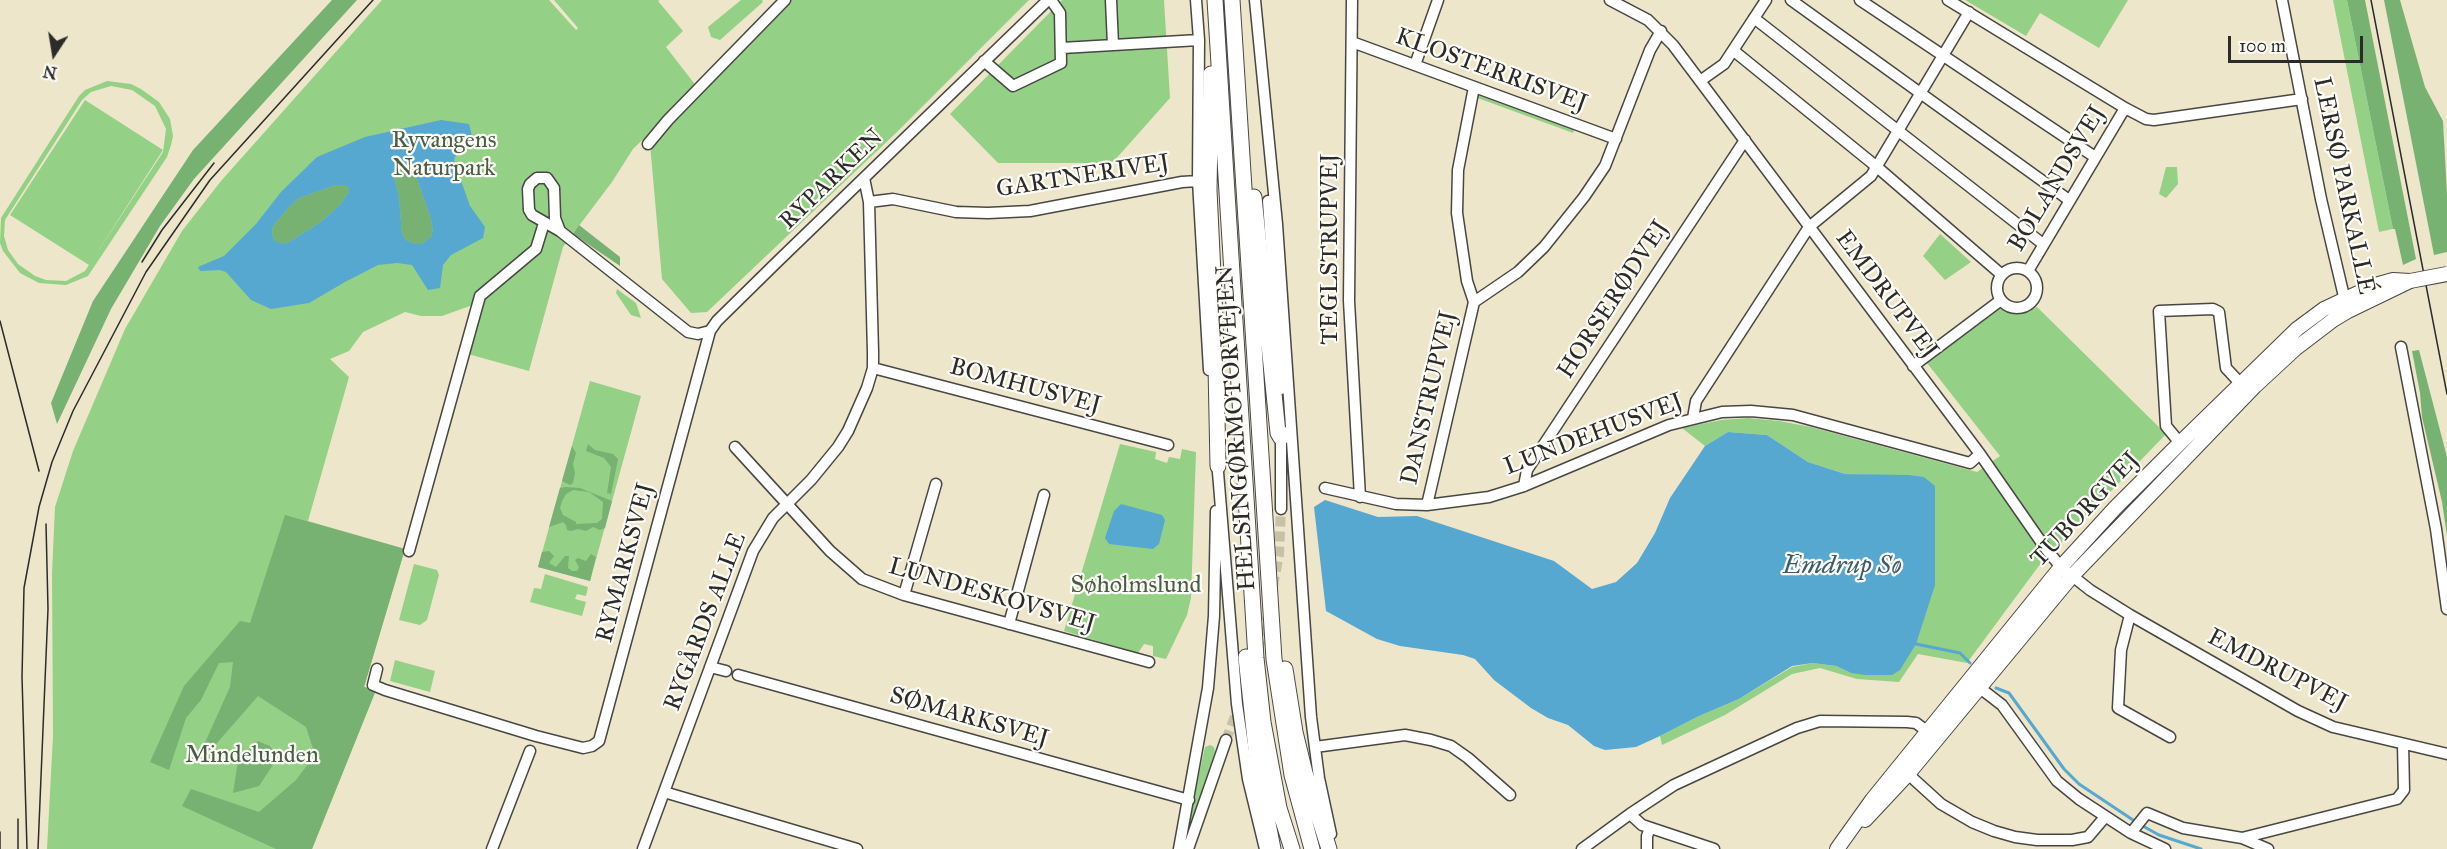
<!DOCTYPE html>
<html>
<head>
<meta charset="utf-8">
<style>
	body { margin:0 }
	#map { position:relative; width:2447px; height:849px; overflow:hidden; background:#eee6ca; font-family:"IM FELL Great Primer",serif }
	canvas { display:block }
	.north { position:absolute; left:24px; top:24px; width:60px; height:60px; -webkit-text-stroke:4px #fdfcf7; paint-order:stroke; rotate:192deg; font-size:16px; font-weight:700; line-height:24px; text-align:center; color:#2b2b2b }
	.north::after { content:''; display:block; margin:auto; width:21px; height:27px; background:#2b2b2b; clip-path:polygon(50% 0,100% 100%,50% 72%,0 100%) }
	.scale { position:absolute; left:2228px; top:36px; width:135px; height:27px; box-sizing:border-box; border:3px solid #2b2b2b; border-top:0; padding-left:8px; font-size:18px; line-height:21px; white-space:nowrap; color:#2b2b2b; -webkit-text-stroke:4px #fdfcf7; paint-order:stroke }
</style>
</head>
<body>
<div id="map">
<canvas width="2447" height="849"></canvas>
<div class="north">N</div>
<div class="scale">100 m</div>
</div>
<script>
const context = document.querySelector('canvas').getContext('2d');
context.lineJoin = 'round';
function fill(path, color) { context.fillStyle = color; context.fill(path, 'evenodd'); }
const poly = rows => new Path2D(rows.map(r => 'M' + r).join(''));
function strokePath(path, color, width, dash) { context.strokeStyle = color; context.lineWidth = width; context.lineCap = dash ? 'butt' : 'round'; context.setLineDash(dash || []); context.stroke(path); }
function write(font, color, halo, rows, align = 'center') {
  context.font = font + ' "IM FELL Great Primer",serif'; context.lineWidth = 4.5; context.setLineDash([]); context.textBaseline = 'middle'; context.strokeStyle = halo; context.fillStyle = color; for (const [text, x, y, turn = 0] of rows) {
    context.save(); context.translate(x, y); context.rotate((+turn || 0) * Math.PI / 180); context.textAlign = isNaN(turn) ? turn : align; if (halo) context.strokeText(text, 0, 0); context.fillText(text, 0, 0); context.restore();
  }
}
const green = poly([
	[382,0,549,0,576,30,578,28,554,0,660,0,658,1,683,31,666,47,697,87,633,149,612,182,563,247,529,371,468,354,481,302,442,316,421,316,405,312,363,332,349,351,330,359,349,377,308,521,405,549,364,687,376,690,312,849,47,849,53,736,52,573,55,507,73,451,125,329,182,231,221,181],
	[741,0,762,0,763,2,720,40,711,37,708,27],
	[789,0,1029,0,897,132,707,312,691,313,662,279,650,144],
	[1062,0,1164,0,1170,98,1114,161,1106,163,998,163,950,114],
	[1965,0,2128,0,2099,48,2040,13,2026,36],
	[2333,0,2347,0,2393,229,2388,230,2379,232],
	[107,81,131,84,141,89,159,102,170,119,173,136,171,145,167,157,88,276,66,285,39,283,20,273,3,251,0,243,1,218,79,96,85,90],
	[111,86,132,90,155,106,166,129,163,152,85,271,66,281,46,280,35,276,18,264,8,250,4,236,5,220,82,100,91,92],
	[1478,95,1574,130,1573,133,1475,97],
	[85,100,163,150,89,265,10,215],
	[2166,167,2177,167,2178,184,2166,198,2159,194],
	[1940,234,1971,262,1945,280,1923,256],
	[617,289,636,303,641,318,631,315,616,293],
	[2037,307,2166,434,2038,567,1967,663,1918,654,1899,682,1857,679,1820,668,1792,674,1725,715,1662,745,1660,736,1699,716,1739,699,1792,667,1813,663,1836,666,1851,673,1924,477,1845,474,1808,462,1767,435,1728,432,1705,446,1682,428,1721,420,1748,418,1779,421,1811,427,1977,472,2000,456,1927,363,2000,309,2018,314],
	[590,381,641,396,590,581,538,567],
	[1120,444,1156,452,1155,459,1167,463,1169,457,1180,459,1182,449,1196,452,1191,598,1187,615,1166,659,1153,656,1153,646,1144,644,1138,653,1064,631],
	[414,564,437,570,439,575,427,620,420,625,399,620],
	[545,574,588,587,586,596,577,594,575,599,586,602,582,616,530,602,534,588,541,589],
	[395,660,435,671,430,692,390,681],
	[1210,745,1214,747,1215,752,1184,843,1205,747]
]);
const forest = poly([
	[332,0,357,0,194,179,160,226,111,309,57,424,51,403,93,301,193,150],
	[2347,0,2365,0,2416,259,2403,265,2395,229,2393,229],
	[2384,0,2400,0,2425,87,2443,121,2447,194,2447,252,2434,255],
	[404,162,413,167,430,216,433,230,431,237,421,244,414,244,406,240,402,234,399,197,393,173,398,164],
	[336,185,345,185,349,188,349,192,340,205,321,222,286,244,274,241,272,232,273,226,291,205,299,198],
	[579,225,620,257,620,266,573,234],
	[2419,350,2447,457,2447,536,2442,502,2422,417,2420,393,2412,351],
	[588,444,595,450,613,454,618,459,611,494,607,493,611,467,604,458,586,451],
	[572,446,576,453,573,464,575,473,573,483,570,485,562,481],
	[565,487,580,488,612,501,605,528,600,530,593,527,586,531,578,529,571,531,567,530,566,525,563,522,549,527,560,488],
	[573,490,589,492,603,502,602,519,597,523,576,524,576,522,563,515,560,508,562,501,566,494],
	[285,515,405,549,364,687,376,690,312,849,276,849,182,806,191,789,259,812,296,780,315,755,306,727,258,696,203,759,198,758,230,687,233,662,219,663,201,700,186,718,169,770,150,762,184,686,240,621,250,623],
	[549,551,554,556,549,563,556,567,565,556,569,556,568,568,572,571,577,571,579,567,575,560,578,558,586,561,591,554,596,557,590,581,538,567,542,552],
	[258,741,270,746,278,757,259,786,233,793,238,761]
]);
const water = poly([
	[441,120,469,124,473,140,458,148,454,161,470,206,485,227,483,238,451,255,443,265,440,288,428,290,412,265,397,263,378,265,345,282,309,303,271,309,251,300,226,272,220,270,200,271,198,267,224,256,256,224,281,192,317,157,365,137],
	[404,162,413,167,430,216,433,230,431,237,421,244,414,244,406,240,402,234,399,197,393,173,398,164],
	[336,185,345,185,349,188,349,192,340,205,321,222,286,244,274,241,272,232,273,226,291,205,299,198],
	[1728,432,1767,435,1808,462,1845,474,1909,475,1924,477,1935,486,1935,585,1916,644,1900,670,1892,675,1865,675,1851,673,1836,666,1813,663,1792,666,1739,699,1699,716,1660,736,1636,747,1605,750,1594,746,1568,725,1548,718,1531,708,1494,680,1475,659,1463,655,1400,646,1377,639,1326,611,1314,507,1325,500,1378,517,1417,516,1554,561,1592,589,1616,582,1637,563,1655,533,1670,498,1705,446],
	[1121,504,1162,515,1165,520,1159,544,1153,549,1109,544,1105,538,1114,511]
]);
const stream = poly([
	[1916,644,1960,653,1970,663],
	[1996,688,2009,693,2064,769,2079,784,2136,822],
	[2141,825,2159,835,2201,849]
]);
const minorTunnel = poly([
	[1273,586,1279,554,1281,509],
	[1258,650,1268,616],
	[1226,740,1248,682]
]);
const minor = poly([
	[1111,0,1113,45],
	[1196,0,1199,40,1198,181,1209,370],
	[1255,0,1277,224,1311,717,1319,778,1331,834],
	[1352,0,1349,301,1360,497],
	[1610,0,1648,20,1673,45,1980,454,2046,549,2061,567,2090,590,2130,615,2298,711,2333,727,2447,754],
	[1791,0,2069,200],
	[1860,0,2095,157],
	[1948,0,2125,108,2146,119,2154,120,2302,99],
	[2282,0,2321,199,2346,305],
	[1754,18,2043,244],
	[1352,42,1616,139],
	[1062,48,1199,40],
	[1734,51,1877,167,2002,275],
	[984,61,1013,86,1061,63,1060,13,1051,0],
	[1415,65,1438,0],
	[1700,81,1724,64,1766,0],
	[648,144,668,120,785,0],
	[1268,201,1281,389],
	[869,202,893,199,956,212,988,213,1030,211,1182,182,1198,181],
	[560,231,555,218,554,188,547,178,537,178,530,184,528,189,529,210,532,215,560,231,688,332,698,334,710,331],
	'1997 288a20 20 0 1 1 40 0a20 20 0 1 1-40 0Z',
	[2028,271,2125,108],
	[1474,302,1518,272,1544,247,1584,197,1605,166,1650,50,1661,31],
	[2401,347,2436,529,2447,609],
	[1913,366,2001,300],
	[873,368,1168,445],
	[1693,418,1696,401,1809,227,1871,176,1969,12],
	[2180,443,2166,426,2159,311,2213,309,2219,312,2226,368,2240,383],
	[735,447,830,551,862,579,904,595,1149,662],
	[1217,460,1237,704,1248,779,1265,849],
	[1524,486,1527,470,1745,140],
	[1325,488,1396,504,1427,505,1489,497,1524,486,1669,425,1722,412,1751,411,1793,415,1970,463,1980,454],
	[1427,505,1474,302,1467,281,1457,213,1458,170,1474,87],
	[1281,509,1281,438,1284,432],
	[409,551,480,296,536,249,544,223],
	[904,595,936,484],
	[2130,615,2121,650,2118,708,2170,737],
	[1009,624,1044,495],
	[710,667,726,671],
	[377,669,373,685,385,690,536,736,583,748,592,746,599,741,710,331,717,321,775,264,1048,0],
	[738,675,1189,800],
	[1975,682,1980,688,2002,705,2057,781,2079,799,2131,833,2165,849],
	[1315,747,1405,735,1431,740,1451,746,1468,758,1510,795],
	[1908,774,1941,804,1972,822,1994,831,2015,837,2037,840,2072,840,2088,837,2105,817],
	[664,792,857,849],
	[1630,814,1642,825,1714,849],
	[2131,833,2147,813,2183,828,2242,838,2268,849],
	[2242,838,2397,799,2404,790,2403,744],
	[492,849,530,751],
	[643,849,753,551,773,518,811,480,838,447,848,431,867,388,873,368,873,352,869,202,864,178],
	[1179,849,1208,688,1214,616,1216,511],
	[1188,849,1226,740],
	[1582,849,1630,814,1674,785,1797,728,1820,721,1907,722,1916,723,1928,732],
	[1647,849,1647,836,1650,828]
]);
const major = poly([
	[1865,820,1908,774,2072,576,2255,386,2295,349,2333,320,2348,311,2410,281],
	[1837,849,1872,800,2061,567,2115,508,2180,443,2297,329,2324,309,2375,285,2393,280,2410,281]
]);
const highway = poly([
	[1215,0,1256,658,1263,722,1279,808,1292,849],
	[1232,0,1274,659,1292,775,1312,849],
	[1211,74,1209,190,1215,317,1218,466],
	[1254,197,1278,433,1281,438],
	[1246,657,1259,777,1273,849],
	[1285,669,1295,732,1305,773,1329,849]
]);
const tram = poly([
	[2371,0,2447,394],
	[142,262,162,230,214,163],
	[0,321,39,471],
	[0,832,0,849],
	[18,849,18,819],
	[27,849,22,677,24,588,39,507,52,462,73,411,146,272,210,180,373,0],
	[38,849,48,609,46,524]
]);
const majorBridge = poly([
	[2410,281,2447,274]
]);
const streetNames = [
	["KLOSTERRISVEJ",1491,71,20],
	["GARTNERIVEJ",1083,177,-9],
	["BOLANDSVEJ",2058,179,-59],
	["RYPARKEN",832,180,-44],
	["LERSØ PARKALLÉ",2343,186,78],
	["TEGLSTRUPVEJ",1331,249,-90],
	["EMDRUPVEJ",1886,295,53],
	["HORSERØDVEJ",1614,300,-57],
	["BOMHUSVEJ",1025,387,15],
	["DANSTRUPVEJ",1430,398,-77],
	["HELSINGØRMOTORVEJEN",1237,428,-94],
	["LUNDEHUSVEJ",1594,435,-21],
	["TUBORGVEJ",2086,510,-47],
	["RYMARKSVEJ",626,563,-75],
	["LUNDESKOVSVEJ",992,596,16],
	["RYGÅRDS ALLE",706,622,-69],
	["EMDRUPVEJ",2277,671,27],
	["SØMARKSVEJ",969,718,16]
];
const parkNames = [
	["Ryvangens",444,141],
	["Naturpark",444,169],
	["Søholmslund",1136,586],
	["Mindelunden",252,756]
];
const waterNames = [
	["Emdrup Sø",1842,567]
];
fill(green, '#94d086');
fill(forest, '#77b273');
fill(water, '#56a8d1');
strokePath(stream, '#56a8d1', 3);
strokePath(minorTunnel, '#c7c1aa', 10, [10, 5]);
strokePath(minor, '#484743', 13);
strokePath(major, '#484743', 16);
strokePath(highway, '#484743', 17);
strokePath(minor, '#fff', 10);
strokePath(major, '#fff', 14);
strokePath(highway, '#fff', 15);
strokePath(tram, '#2b2b2b', 1.5);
strokePath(majorBridge, '#484743', 16, []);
strokePath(majorBridge, '#fff', 14);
write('24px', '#2b2b2b', '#fdfcf7', streetNames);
write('24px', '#4a5d46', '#fdfcf7', parkNames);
write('italic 26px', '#3c5d6d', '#fdfcf7', waterNames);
</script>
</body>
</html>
